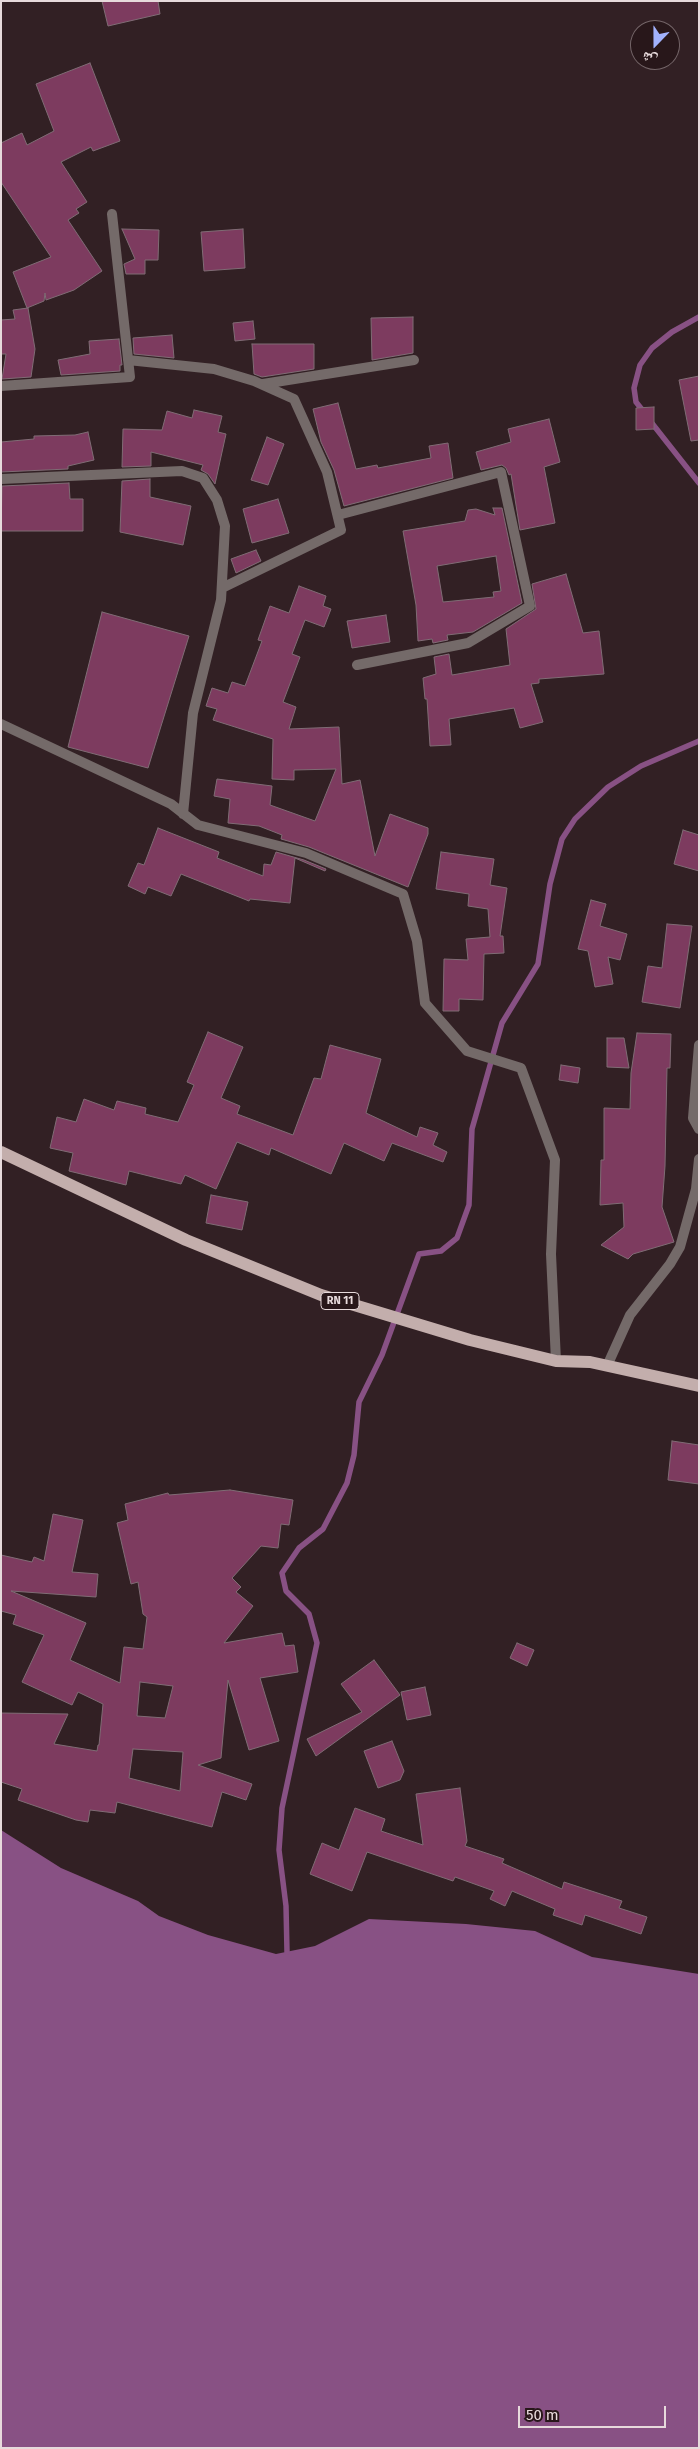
<!DOCTYPE html>
<html>
<head>
<meta charset="utf-8">
<style>
	body { margin:0 }
	#map { position:relative; width:700px; height:2449px; overflow:hidden; background:#322024; font-family:"Fira Sans","Noto Naskh Arabic",sans-serif }
	canvas { display:block }
	.frame { position:absolute; inset:0; border:2px solid #e7dadc; pointer-events:none }
	.north { position:absolute; left:630px; top:20px; width:50px; height:50px; box-sizing:border-box; background:#28171a; border:1px solid #746568; border-radius:50%; rotate:202deg; font-size:14px; font-weight:700; line-height:20px; text-align:center; color:#e7dadc }
	.north::after { content:''; display:block; margin:auto; width:18px; height:22px; background:#a2b2fd; clip-path:polygon(50% 0,100% 100%,50% 72%,0 100%) }
	.scale { position:absolute; left:518px; top:2406px; width:148px; height:22px; box-sizing:border-box; border:2px solid #e7dadc; border-top:0; padding-left:6px; font-size:15px; line-height:18px; white-space:nowrap; color:#e7dadc; -webkit-text-stroke:4px #28171a; paint-order:stroke }
</style>
</head>
<body>
<div id="map">
<canvas width="700" height="2449"></canvas>
<div class="frame"></div>
<div class="north">ش</div>
<div class="scale">50 m</div>
</div>
<script>
const context = document.querySelector('canvas').getContext('2d');
context.lineJoin = 'round';
function fill(path, color) { context.fillStyle = color; context.fill(path, 'evenodd'); }
const poly = rows => new Path2D(rows.map(r => 'M' + r).join(''));
function strokePath(path, color, width, dash) { context.strokeStyle = color; context.lineWidth = width; context.lineCap = dash ? 'butt' : 'round'; context.setLineDash(dash || []); context.stroke(path); }
function write(font, color, halo, rows, align = 'center') {
  context.font = font + ' "Fira Sans",sans-serif'; context.lineWidth = 4; context.setLineDash([]); context.textBaseline = 'middle'; context.strokeStyle = halo; context.fillStyle = color; for (const [text, x, y, turn = 0] of rows) {
    context.save(); context.translate(x, y); context.rotate((+turn || 0) * Math.PI / 180); context.textAlign = isNaN(turn) ? turn : align; if (halo) context.strokeText(text, 0, 0); context.fillText(text, 0, 0); context.restore();
  }
}
const water = poly([
	[1,1830,61,1868,138,1901,159,1916,208,1935,276,1954,315,1946,369,1919,466,1924,535,1931,592,1957,699,1974,699,2448,1,2448]
]);
const stream = poly([
	[644,412,636,402,634,388,640,365,652,348,672,332,699,317],
	[651,422,699,483],
	[287,1952,286,1906,279,1850,282,1808,317,1643,309,1614,286,1591,282,1573,299,1548,323,1529,347,1483,354,1455,359,1402,382,1355,419,1254,441,1251,457,1238,469,1205,472,1129,478,1108,502,1023,538,964,550,884,562,839,575,819,608,787,641,766,699,741]
]);
const building = poly([
	[102,1,158,1,160,14,108,26,102,1],
	[90,63,120,141,93,151,91,147,61,162,87,202,76,209,79,213,68,220,102,271,74,290,46,300,45,293,44,301,27,308,13,272,51,257,1,182,1,143,22,133,27,145,54,131,36,84,90,63],
	[122,229,159,230,158,260,145,260,145,274,126,274,124,264,135,259,122,229],
	[243,229,245,268,204,271,201,232,243,229],
	[28,308,35,349,31,377,2,379,6,354,1,354,1,320,15,319,13,310,28,308],
	[413,317,413,353,372,360,371,318,413,317],
	[253,321,255,339,235,341,233,323,253,321],
	[172,335,174,358,134,354,133,338,172,335],
	[119,339,122,365,120,365,120,371,61,375,58,360,90,354,89,341,119,339],
	[252,344,314,344,314,369,262,377,254,374,252,344],
	[699,376,699,440,691,441,679,380,699,376],
	[338,403,356,469,377,465,378,468,431,458,429,446,448,443,453,478,344,506,334,470,321,442,313,409,338,403],
	[654,407,654,429,636,430,636,408,654,407],
	[194,410,222,416,218,432,226,434,215,484,208,474,201,470,203,465,151,452,151,466,122,467,123,429,162,430,167,411,192,418,194,410],
	[549,419,560,462,544,467,555,523,520,530,511,474,509,475,506,468,502,465,481,470,476,452,511,442,508,429,549,419],
	[88,432,94,460,68,466,68,469,1,472,1,442,34,439,34,436,75,435,88,432],
	[267,437,284,444,268,485,251,480,267,437],
	[150,479,150,497,191,506,183,545,120,532,122,481,150,479],
	[69,483,70,499,83,499,83,531,1,531,2,486,69,483],
	[278,499,289,533,252,543,243,509,278,499],
	[493,508,502,508,522,603,473,632,447,635,448,640,433,643,432,639,418,641,416,605,403,531,465,521,468,510,476,509,495,515,493,508],
	[496,556,501,591,493,592,494,597,443,602,437,566,496,556],
	[256,550,261,561,236,573,231,559,256,550],
	[566,574,583,633,599,631,604,674,539,679,539,683,531,684,543,722,520,728,514,708,449,719,451,745,430,746,427,699,425,699,423,678,436,674,434,657,449,654,452,675,510,665,506,629,536,609,532,584,566,574],
	[299,586,326,596,323,606,331,609,324,627,305,620,292,654,300,657,283,702,296,707,289,729,339,727,342,784,360,780,375,856,390,814,428,828,428,834,408,887,309,847,281,839,282,835,259,826,228,823,230,799,214,796,217,779,272,786,270,805,315,821,336,769,294,770,294,780,272,779,273,739,213,720,217,709,206,706,212,688,228,693,232,682,245,686,262,641,258,640,270,606,289,613,299,586],
	[102,612,189,636,148,768,68,747,102,612],
	[386,615,390,642,352,648,347,621,386,615],
	[158,828,219,852,217,858,263,876,264,864,271,865,276,852,304,860,326,869,325,871,295,858,290,903,250,899,249,901,181,874,171,896,148,887,145,894,128,886,138,863,144,865,158,828],
	[683,830,699,835,699,871,674,864,683,830],
	[441,852,494,859,490,885,507,888,500,936,503,936,504,953,484,954,483,1000,459,999,459,1011,443,1011,444,959,468,960,466,939,490,937,488,909,468,906,469,894,436,889,441,852],
	[591,900,606,904,600,926,627,934,620,960,608,957,613,984,595,987,588,951,578,949,591,900],
	[667,924,692,926,680,1008,642,1002,648,966,662,968,667,924],
	[208,1032,243,1047,221,1098,240,1106,237,1114,293,1135,314,1078,321,1079,330,1045,381,1059,366,1113,417,1137,420,1127,438,1133,433,1145,447,1152,443,1162,392,1143,384,1161,344,1143,331,1174,271,1148,269,1155,237,1142,216,1189,185,1175,181,1184,129,1171,126,1185,69,1171,73,1153,50,1148,57,1117,76,1122,84,1099,114,1110,117,1101,146,1108,145,1114,178,1122,194,1085,187,1082,208,1032],
	[637,1033,671,1034,670,1068,667,1068,665,1166,662,1207,674,1242,633,1254,628,1259,601,1245,624,1227,623,1203,600,1205,601,1160,604,1160,604,1108,630,1109,631,1073,637,1033],
	[607,1038,624,1038,629,1068,607,1067,607,1038],
	[561,1065,580,1068,578,1083,559,1080,561,1065],
	[211,1195,248,1202,242,1230,206,1223,211,1195],
	[672,1441,699,1445,699,1484,668,1480,672,1441],
	[230,1490,293,1500,289,1525,281,1524,278,1548,261,1546,232,1578,241,1587,236,1592,253,1606,224,1643,282,1633,285,1646,294,1645,298,1672,260,1678,279,1741,249,1750,228,1680,221,1758,198,1765,252,1784,246,1800,222,1792,212,1827,117,1802,115,1813,90,1810,88,1822,76,1820,18,1800,22,1789,1,1782,1,1713,68,1714,54,1744,97,1751,98,1745,99,1745,103,1704,78,1692,72,1705,22,1682,44,1635,13,1624,16,1615,1,1611,1,1555,32,1562,34,1557,44,1561,53,1514,83,1520,72,1572,98,1574,96,1597,11,1591,86,1623,70,1660,120,1683,124,1647,143,1649,147,1617,143,1614,138,1582,131,1584,117,1523,128,1520,125,1504,168,1493,169,1495,230,1490],
	[140,1682,173,1686,165,1718,137,1716,140,1682],
	[133,1749,183,1752,180,1791,129,1778,133,1749],
	[517,1643,534,1650,527,1666,510,1658,517,1643],
	[374,1660,400,1695,316,1756,307,1739,362,1712,341,1684,374,1660],
	[425,1687,431,1715,407,1720,401,1692,425,1687],
	[392,1741,404,1771,400,1780,378,1788,364,1751,392,1741],
	[460,1788,467,1841,465,1846,504,1859,502,1863,562,1889,564,1882,622,1901,619,1908,647,1917,641,1934,585,1915,582,1925,553,1915,555,1909,512,1891,505,1906,490,1899,494,1891,455,1877,453,1881,367,1852,352,1891,310,1874,322,1843,339,1850,355,1808,385,1819,381,1831,423,1845,416,1794,460,1788]
]);
const minor = poly([
	[128,360,214,369,254,381,294,399,327,472,341,530,222,588],
	[263,384,414,360],
	[1,386,130,377,112,214],
	[1,479,182,471,203,478,217,500,225,526,221,600,193,713,183,814],
	[338,515,501,472,530,606,468,643,357,665],
	[1,724,171,804,198,825,306,853,403,894,417,941,425,1003,467,1051,521,1068,555,1160,551,1254,556,1361],
	[699,1045,693,1118,699,1129],
	[607,1366,630,1315,670,1264,680,1247,696,1189,699,1159]
]);
const primary = poly([
	[1,1152,186,1240,321,1295,470,1340,556,1361,590,1362,699,1386]
]);
const shields = [
	[340,1301,38]
];
const shieldNames = [
	["RN 11",340,1301]
];
fill(water, '#885184');
strokePath(stream, '#885184', 5.5);
fill(building, '#7d3b5f');
strokePath(building, '#806c75', 1);
strokePath(minor, '#746a69', 10);
strokePath(primary, '#c3aeac', 12);
for (const [x, y, w] of shields) { const box = new Path2D(); box.roundRect(x - w / 2, y - 8.5, w, 17, 4); context.fillStyle = '#28171a'; context.fill(box); strokePath(box, '#e7dadc', 1); }
write('bold 11px', '#e7dadc', null, shieldNames);
</script>
</body>
</html>
